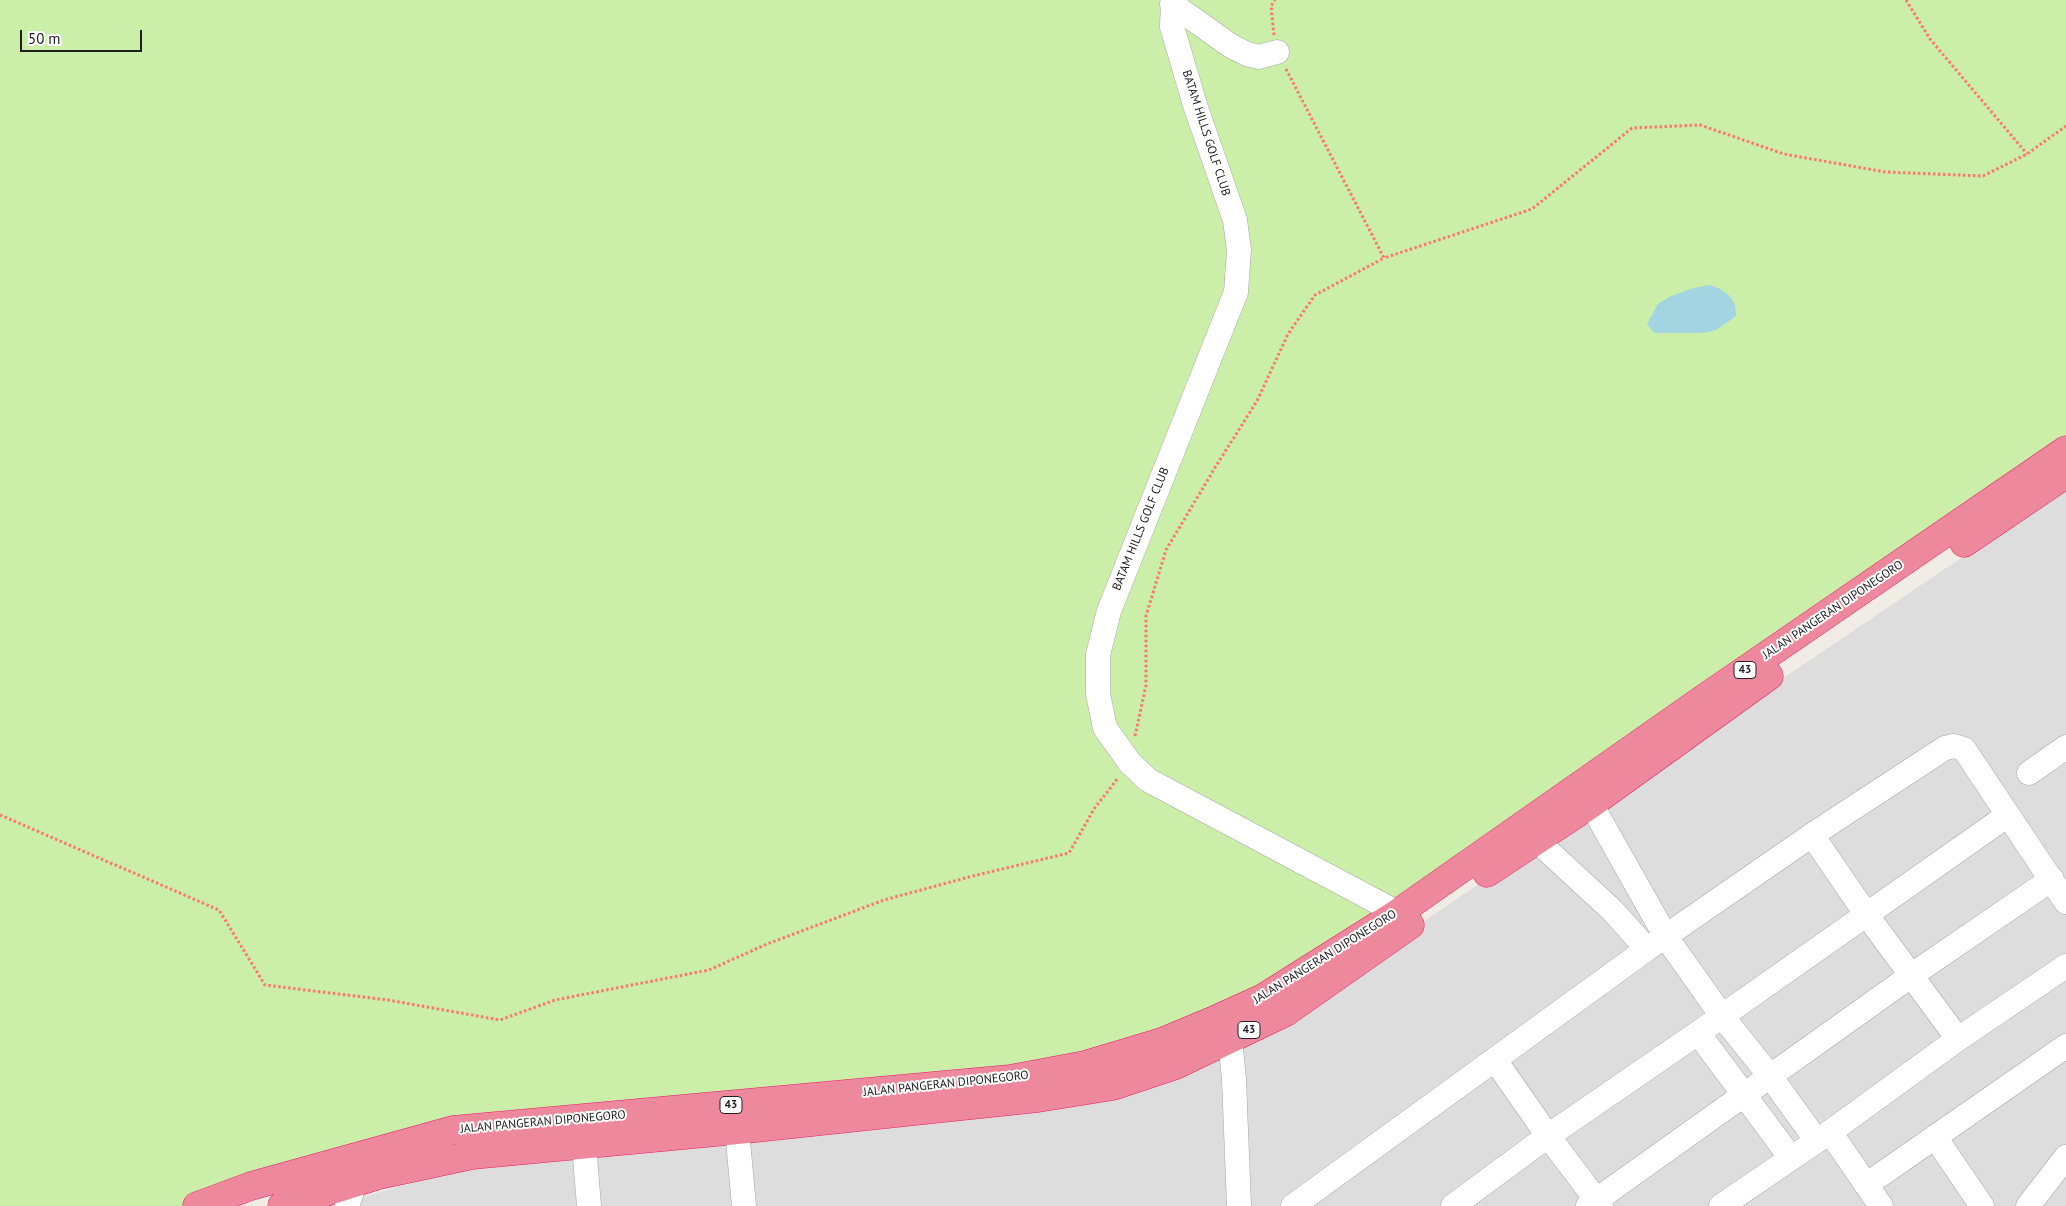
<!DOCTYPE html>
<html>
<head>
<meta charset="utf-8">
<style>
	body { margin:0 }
	#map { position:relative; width:2066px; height:1206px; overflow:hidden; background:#f1ede5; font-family:"PT Sans",sans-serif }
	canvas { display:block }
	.scale { position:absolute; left:20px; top:30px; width:122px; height:22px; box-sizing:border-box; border:2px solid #202020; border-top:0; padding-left:6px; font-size:15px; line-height:18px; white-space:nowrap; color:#202020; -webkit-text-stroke:4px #fff; paint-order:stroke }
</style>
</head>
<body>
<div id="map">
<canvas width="2066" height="1206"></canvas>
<div class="scale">50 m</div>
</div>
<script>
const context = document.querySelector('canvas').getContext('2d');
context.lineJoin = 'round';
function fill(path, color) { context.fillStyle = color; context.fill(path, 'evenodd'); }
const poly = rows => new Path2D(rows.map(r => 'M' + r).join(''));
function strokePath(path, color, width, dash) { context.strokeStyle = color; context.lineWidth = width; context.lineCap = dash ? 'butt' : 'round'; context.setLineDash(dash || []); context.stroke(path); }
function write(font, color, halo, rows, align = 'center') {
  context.font = font + ' "PT Sans",sans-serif'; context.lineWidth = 4; context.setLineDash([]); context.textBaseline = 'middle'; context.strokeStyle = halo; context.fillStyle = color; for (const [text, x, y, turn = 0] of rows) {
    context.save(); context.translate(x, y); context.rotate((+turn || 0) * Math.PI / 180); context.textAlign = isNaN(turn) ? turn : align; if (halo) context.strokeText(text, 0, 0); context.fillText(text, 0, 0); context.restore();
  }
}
const residential = poly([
	[2066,487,2066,1206,330,1206,470,1167,1118,1095,1263,1030]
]);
const grass = poly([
	[0,0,2066,0,2066,456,1788,647,1162,1051,480,1134,205,1206,0,1206]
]);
const water = poly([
	[1710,285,1720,289,1730,296,1735,305,1736,316,1716,330,1703,333,1654,333,1647,324,1658,304,1669,297,1693,288]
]);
const path = poly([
	[1906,0,1930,39,2027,154],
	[1274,35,1271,6,1275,0],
	[1286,69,1384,258,1532,209,1632,128,1700,125,1784,154,1885,172,1983,176,2027,154,2066,126],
	[1135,736,1146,685,1146,616,1166,550,1216,466,1257,401,1288,334,1315,295,1384,258],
	[0,815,219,910,265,985,388,1000,500,1020,555,1000,709,970,767,944,884,900,969,877,1069,853,1094,809,1118,778]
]);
const minor = poly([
	[1173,0,1172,27,1196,108,1235,220,1239,250,1236,292,1109,611,1098,655,1098,694,1105,728,1130,763,1148,780,1398,913],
	[1172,4,1231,46,1247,54,1259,57,1277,52],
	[2029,773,2066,747],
	[1591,804,1666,937,1722,1016,1770,1076,1817,1141],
	[1812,835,1866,914,1958,1039],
	[1536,840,1612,910,1647,949],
	[1698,1033,1791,1158],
	[1230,1039,1234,1079,1239,1206],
	[1495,1060,1548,1136,1601,1206],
	[737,1130,744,1206],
	[1830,1132,1881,1206],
	[1935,1137,1982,1206],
	[584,1145,589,1206],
	[1866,1185,2066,1046],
	[347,1206,355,1183],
	[1293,1206,1647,949,1812,835,1945,748,1954,746,1964,749,2066,902],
	[1453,1206,1548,1136,1698,1033,2008,815],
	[1588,1206,1912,975,2052,879],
	[1721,1206,1830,1132,1958,1039,2066,966],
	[2028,1206,2066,1157]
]);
const highway = poly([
	[1964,543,2066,474],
	[1487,873,1591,804,1769,676],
	[197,1206,251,1186,453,1130,1010,1079,1085,1065,1162,1042,1210,1022,1263,998,1398,913,1706,697,2066,450],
	[282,1206,379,1175,472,1155,737,1130,943,1108,1038,1098,1113,1086,1176,1065,1286,1012,1410,925]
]);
const shields = [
	[1745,670,22],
	[1249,1030,22],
	[731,1105,22]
];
const shieldNames = [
	["43",1745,670],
	["43",1249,1030],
	["43",731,1105]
];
const streetNames = [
	["BATAM HILLS GOLF CLUB",1206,133,72],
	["BATAM HILLS GOLF CLUB",1141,529,-68],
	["JALAN PANGERAN DIPONEGORO",1833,610,-34],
	["JALAN PANGERAN DIPONEGORO",1325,957,-32],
	["JALAN PANGERAN DIPONEGORO",946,1084,-6],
	["JALAN PANGERAN DIPONEGORO",543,1122,-5]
];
fill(residential, '#dedddd');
fill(grass, '#cbeea8');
fill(water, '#a3d4e2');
strokePath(minor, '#a7a7a7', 25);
strokePath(highway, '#e81963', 29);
strokePath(path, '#ff7668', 3, [2.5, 2.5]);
strokePath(minor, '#fff', 24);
strokePath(highway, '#ee889c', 28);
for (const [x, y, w] of shields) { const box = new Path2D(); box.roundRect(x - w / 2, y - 8.5, w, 17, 4); context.fillStyle = '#fff'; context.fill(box); strokePath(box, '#202020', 1); }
write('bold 11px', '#202020', null, shieldNames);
write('12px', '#202020', '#fff', streetNames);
</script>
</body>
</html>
